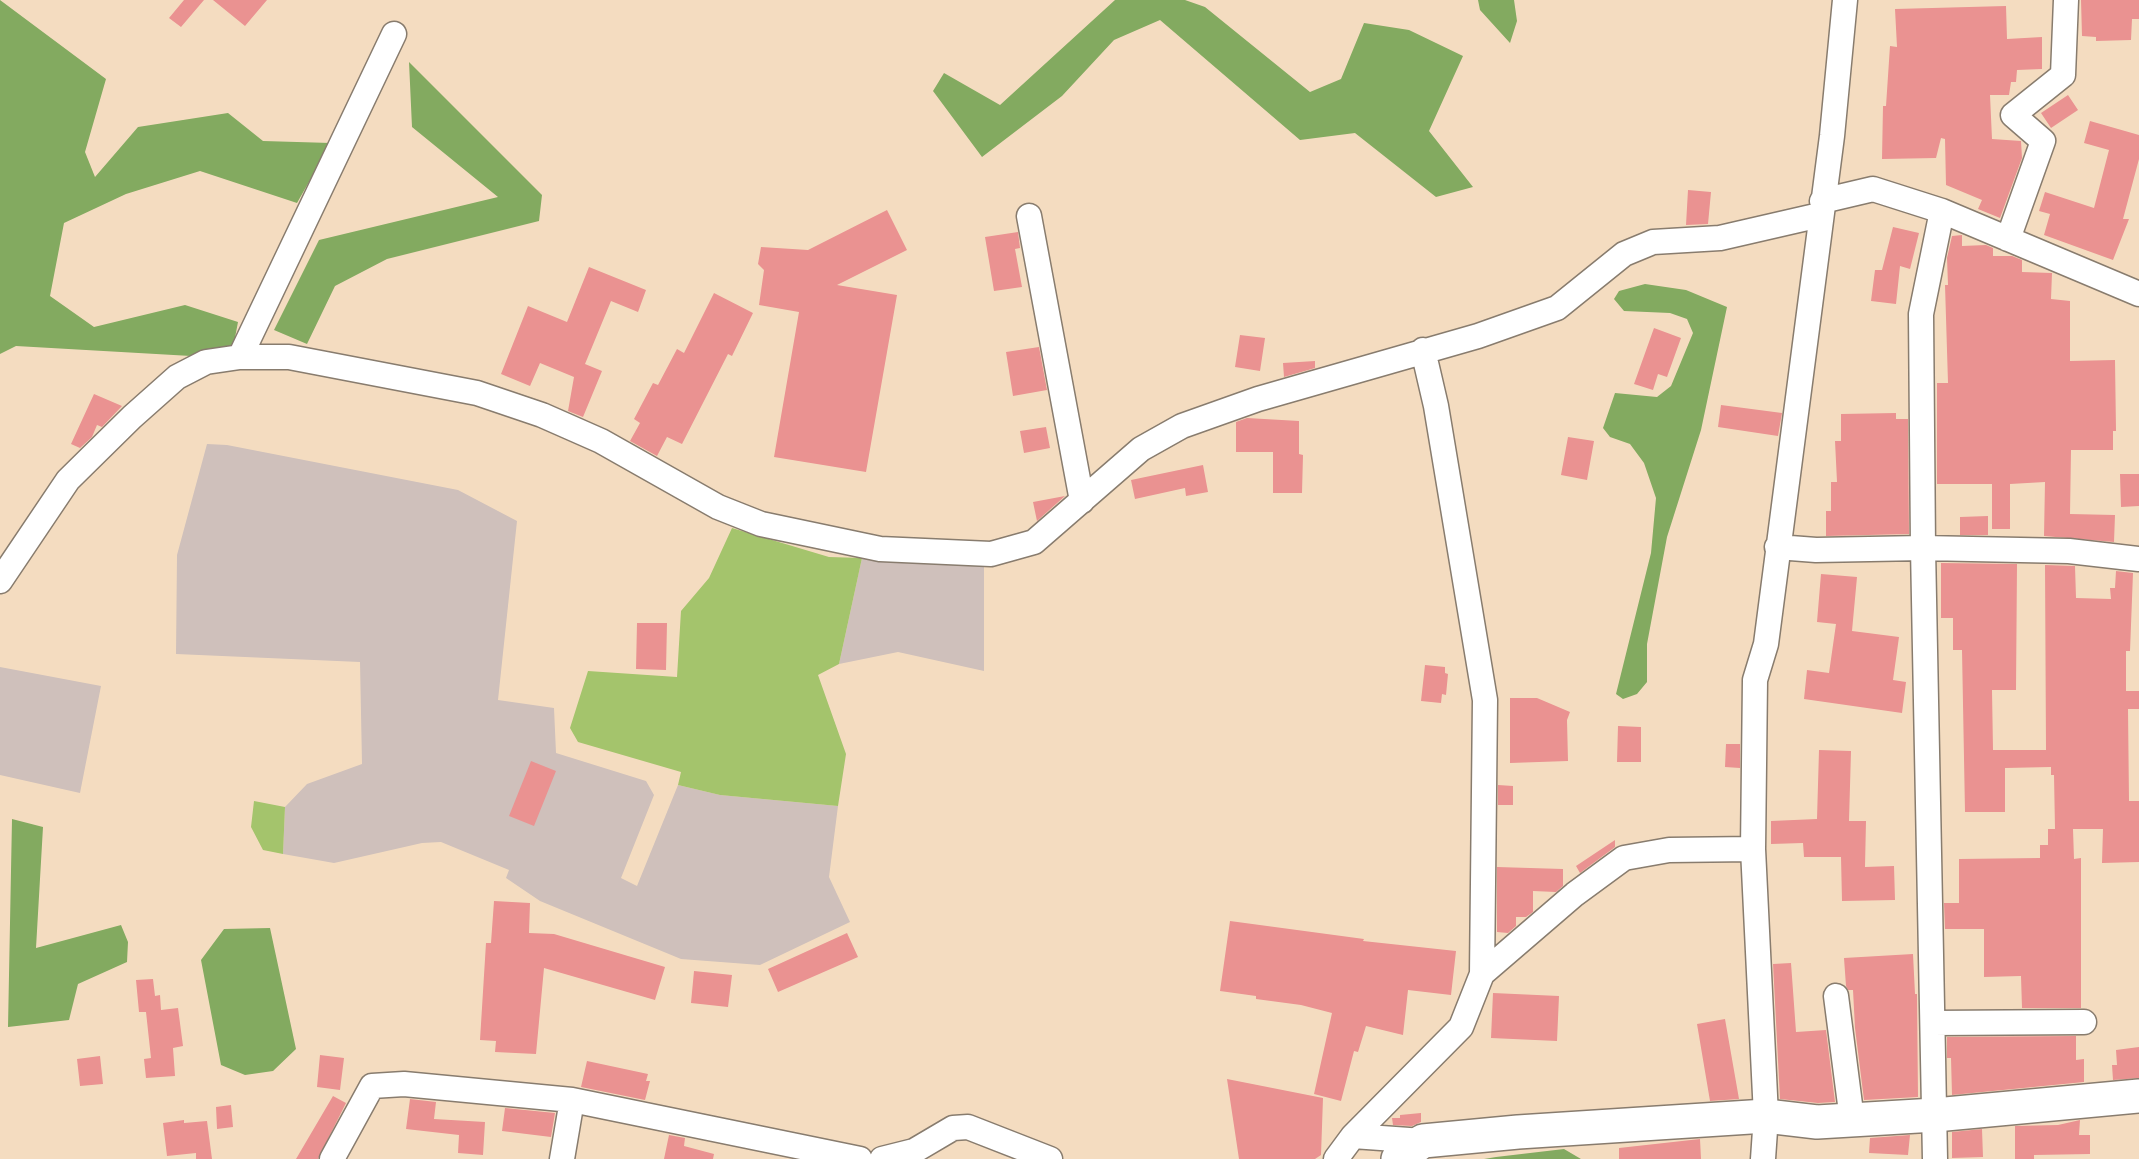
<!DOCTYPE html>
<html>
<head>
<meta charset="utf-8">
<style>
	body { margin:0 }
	canvas { display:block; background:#f4dcc0 }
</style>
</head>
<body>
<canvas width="2139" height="1159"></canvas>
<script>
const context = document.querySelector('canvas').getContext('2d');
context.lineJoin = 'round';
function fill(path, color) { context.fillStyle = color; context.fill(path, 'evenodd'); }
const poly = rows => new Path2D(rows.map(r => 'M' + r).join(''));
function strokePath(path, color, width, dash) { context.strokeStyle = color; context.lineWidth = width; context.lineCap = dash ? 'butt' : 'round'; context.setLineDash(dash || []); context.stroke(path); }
const industrial = poly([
	[207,444,227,445,458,490,517,521,498,700,554,708,556,753,646,781,654,795,621,878,637,886,678,785,720,795,838,806,829,877,850,922,760,965,681,959,540,901,506,878,509,870,441,842,422,843,334,863,283,854,285,807,307,784,362,764,360,662,176,654,177,555],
	[862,558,984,562,984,671,898,652,839,664],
	[0,667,101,686,80,793,0,775]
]);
const green = poly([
	[732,528,829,557,862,558,839,664,818,675,846,754,838,806,720,795,678,785,681,772,578,742,570,728,588,671,677,677,681,611,709,578],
	[254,801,285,807,283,854,263,850,251,827]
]);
const forest = poly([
	[0,0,106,79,85,152,95,177,138,127,228,113,263,141,331,143,297,203,200,171,126,194,64,223,50,296,94,327,185,305,238,322,233,348,191,356,16,346,0,354],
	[1115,0,1185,0,1205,7,1310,92,1341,79,1364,23,1409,30,1463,56,1429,131,1473,187,1436,197,1355,133,1300,140,1160,20,1114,40,1062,96,982,157,933,91,944,73,1000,105],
	[1478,0,1514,0,1517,21,1510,43,1480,10],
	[409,62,542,195,539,221,387,259,335,286,307,344,274,330,319,240,498,197,412,127],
	[1645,284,1686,290,1727,307,1701,430,1667,537,1647,644,1647,682,1637,694,1623,699,1616,694,1651,553,1656,498,1644,463,1630,444,1610,437,1603,428,1615,393,1657,397,1671,386,1693,333,1687,319,1670,313,1624,311,1614,299,1619,291],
	[12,819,43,827,36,948,121,925,128,942,127,962,78,984,69,1020,8,1027],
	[270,928,296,1049,273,1071,245,1075,221,1065,201,960,224,929],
	[1564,1149,1581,1159,1484,1159,1496,1157]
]);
const building = poly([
	[184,0,204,0,181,27,169,18],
	[213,0,267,0,245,26],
	[2081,0,2139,0,2139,19,2132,19,2131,40,2096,41,2096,37,2082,36],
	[2006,6,2007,39,2042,37,2042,69,2017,70,2016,82,2011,82,2009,95,1990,95,1992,139,2021,141,2022,158,2000,218,1978,209,1982,200,1946,185,1945,139,1941,138,1936,158,1882,159,1883,106,1886,106,1890,46,1897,47,1895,9],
	[2068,95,2078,110,2051,128,2041,113],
	[2090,121,2139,135,2139,159,2123,219,2129,219,2113,260,2044,235,2050,214,2039,211,2045,192,2094,208,2109,150,2084,143],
	[1688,190,1711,192,1708,224,1686,225],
	[887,210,907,250,837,285,897,295,866,472,774,457,799,312,759,305,764,270,758,264,761,247,808,250],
	[1893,227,1919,233,1910,269,1900,266,1896,304,1871,301,1875,270,1882,270],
	[1018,232,1020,248,1015,249,1022,287,994,291,985,237],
	[1962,235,1962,246,1986,245,1993,248,1993,256,2012,256,2022,260,2022,272,2052,273,2051,299,2070,301,2070,361,2115,360,2116,431,2113,431,2113,450,2071,450,2070,514,2115,515,2114,542,2044,536,2045,482,2010,484,2010,529,1992,529,1992,484,1937,484,1937,383,1948,383,1945,285,1948,285,1947,258,1952,236],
	[589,267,646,290,638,312,611,301,585,364,602,371,583,417,568,411,574,377,540,363,530,386,501,374,528,306,567,322],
	[714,293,753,313,732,356,728,354,682,444,667,437,657,456,630,441,640,423,634,419,653,383,658,385,677,349,684,353],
	[1654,328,1681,338,1667,377,1658,374,1653,390,1634,384],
	[1240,335,1265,338,1260,371,1235,367],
	[1039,347,1047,390,1013,396,1006,352],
	[1315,361,1315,368,1284,377,1283,363],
	[94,394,122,406,102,427,97,425,92,437,80,448,71,444],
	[1721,405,1782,413,1778,436,1718,427],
	[1896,413,1896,419,1908,419,1909,534,1826,536,1826,511,1831,511,1831,482,1837,482,1835,441,1841,441,1841,414],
	[1247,418,1299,421,1299,454,1303,455,1302,493,1273,493,1273,452,1236,452,1236,422],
	[1046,427,1050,448,1024,453,1020,431],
	[1568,437,1594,441,1587,480,1561,475],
	[1203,465,1208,492,1186,496,1185,488,1135,499,1131,480],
	[2120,474,2139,474,2139,506,2121,507],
	[1065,496,1037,521,1033,502],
	[1988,516,1988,535,1960,535,1960,517],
	[1941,563,2017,564,2016,690,1992,690,1993,750,2046,750,2045,565,2075,566,2076,598,2111,599,2110,588,2115,588,2116,571,2133,573,2130,651,2126,651,2126,691,2139,691,2139,709,2128,709,2129,801,2139,801,2139,862,2102,863,2103,829,2073,829,2074,859,2081,858,2081,1008,2022,1008,2021,976,1984,977,1984,929,1945,929,1944,903,1959,903,1959,859,2040,858,2040,845,2048,845,2048,829,2055,829,2054,775,2051,775,2051,767,2005,768,2005,812,1965,812,1962,650,1953,650,1953,618,1941,618],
	[1821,574,1857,577,1852,631,1899,637,1893,680,1906,682,1902,713,1804,699,1807,670,1829,673,1836,624,1817,622],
	[637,623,667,623,666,670,636,669],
	[1425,665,1445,667,1445,673,1448,674,1446,695,1442,694,1441,703,1421,701],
	[1510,698,1537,698,1570,712,1567,720,1568,761,1510,763],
	[1618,726,1641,727,1641,762,1617,762],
	[1726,744,1740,744,1740,768,1725,767],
	[1819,750,1851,751,1849,821,1866,821,1865,867,1894,866,1895,900,1842,901,1841,857,1804,857,1803,843,1771,844,1771,821,1817,819],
	[531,761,556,771,534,826,509,816],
	[1498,785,1513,786,1513,805,1498,805],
	[1615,840,1615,847,1580,873,1576,866],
	[1497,867,1563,869,1563,886,1556,892,1533,891,1533,912,1526,917,1516,917,1516,926,1508,933,1497,932],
	[494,901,530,903,529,933,554,934,665,967,655,1000,544,968,536,1054,495,1052,496,1041,480,1040,486,943,491,943],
	[1230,921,1364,939,1363,941,1456,951,1451,995,1408,990,1403,1035,1366,1026,1358,1052,1354,1051,1341,1101,1314,1094,1332,1013,1301,1005,1256,999,1256,996,1220,991],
	[847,933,858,957,778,992,768,969],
	[1913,954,1915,994,1917,994,1918,1097,1864,1100,1855,1028,1853,990,1848,990,1846,986,1844,958],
	[1791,963,1796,1032,1826,1030,1835,1102,1818,1103,1780,1099,1773,964],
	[694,971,732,975,728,1007,691,1003],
	[153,979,155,996,160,995,161,1010,178,1008,183,1046,173,1048,175,1076,146,1078,144,1059,151,1058,146,1012,139,1012,136,980],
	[1493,993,1559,996,1557,1041,1491,1038],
	[1725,1019,1739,1099,1710,1101,1697,1024],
	[2076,1036,2076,1060,2084,1059,2084,1082,1952,1095,1951,1058,1947,1058,1947,1037],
	[2139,1047,2139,1078,2113,1080,2112,1065,2117,1065,2116,1050],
	[320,1055,344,1058,340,1090,317,1087],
	[100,1056,103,1084,80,1086,77,1059],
	[587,1061,648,1074,646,1081,650,1081,645,1100,581,1087],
	[1227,1079,1323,1098,1321,1155,1315,1159,1239,1159],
	[333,1096,346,1103,318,1159,296,1159],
	[410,1099,436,1102,434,1119,485,1122,483,1155,458,1153,459,1135,406,1129],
	[231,1105,233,1127,217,1129,216,1107],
	[505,1108,555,1113,551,1137,502,1131],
	[1421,1113,1421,1122,1412,1126,1393,1125,1392,1118,1400,1118,1400,1115],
	[184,1120,184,1123,207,1121,212,1159,196,1159,196,1153,167,1156,163,1123],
	[2080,1120,2079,1135,2090,1135,2090,1154,2034,1155,2034,1159,2015,1159,2015,1126,2058,1125],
	[1982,1129,1983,1157,1952,1158,1952,1132],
	[669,1135,685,1138,684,1146,714,1154,713,1159,664,1159],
	[1910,1135,1908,1155,1869,1153,1870,1138],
	[1700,1139,1701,1159,1619,1159,1619,1148]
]);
const street = poly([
	[1822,201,1873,189,1942,211,2139,294],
	[1029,216,1082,501],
	[2008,239,2043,141,2013,115,2063,75,2066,0],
	[240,357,394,34],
	[1777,547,1816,550,1923,548,2069,551,2139,559],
	[0,581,68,480,132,417,177,377,206,362,240,357,289,357,477,393,542,415,601,441,718,507,761,524,880,549,991,554,1034,542,1141,449,1182,426,1258,399,1478,336,1557,308,1624,254,1653,242,1720,238,1820,215],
	[1482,974,1575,894,1624,858,1669,850,1753,849],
	[1836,996,1852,1120],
	[1933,1023,2084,1022],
	[1423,1141,1353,1136,1461,1027,1482,974,1485,700,1436,406,1423,350],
	[332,1159,372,1086,404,1084,572,1100,860,1159],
	[562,1159,572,1100],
	[882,1159,914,1151,953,1128,968,1127,1050,1159],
	[1336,1159,1353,1136],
	[1763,1159,1766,1116,1753,849,1755,680,1766,644,1832,136,1845,0],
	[1935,1159,1923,548,1921,314,1942,211]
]);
const secondary = poly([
	[1398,1159,1423,1141,1518,1132,1766,1116,1817,1122,1935,1115,2139,1096]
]);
fill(industrial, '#cfc0bb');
fill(green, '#a4c46c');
fill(forest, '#83aa60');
fill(building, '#ea9291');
strokePath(street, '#887c6e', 27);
strokePath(secondary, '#887c6e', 36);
strokePath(street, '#fff', 24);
strokePath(secondary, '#fff', 33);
</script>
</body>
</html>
